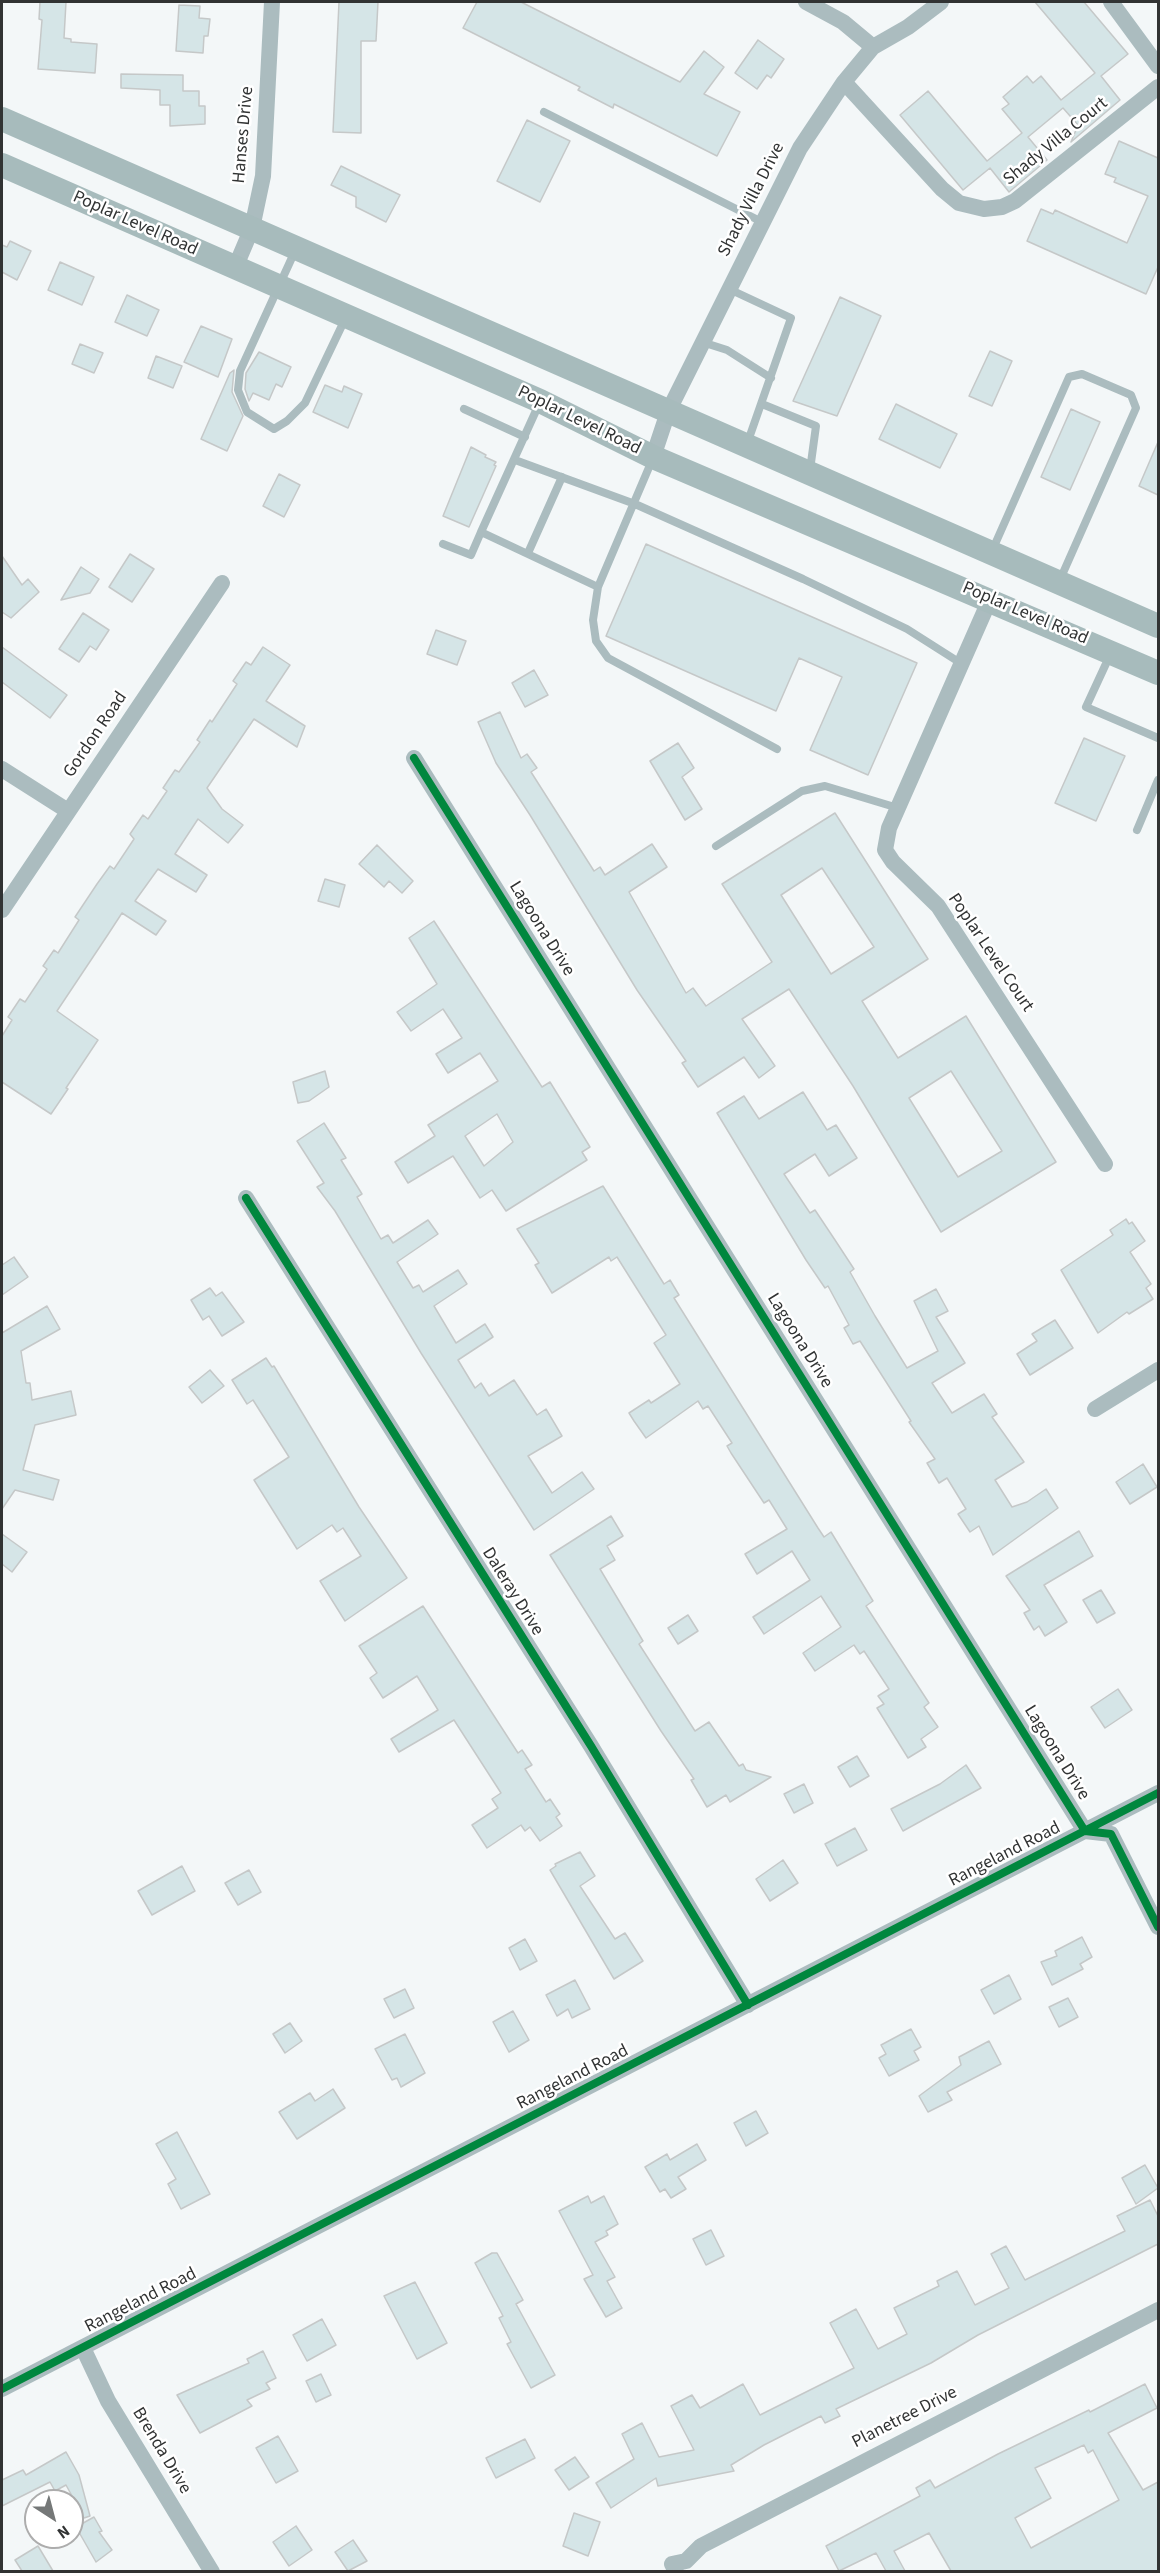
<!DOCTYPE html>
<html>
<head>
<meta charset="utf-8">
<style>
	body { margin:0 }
	#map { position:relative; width:1160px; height:2573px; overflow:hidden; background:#f3f7f8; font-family:"Source Sans 3",sans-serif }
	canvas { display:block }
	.frame { position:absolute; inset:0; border:3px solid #313333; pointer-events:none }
	.north { position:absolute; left:24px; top:2489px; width:60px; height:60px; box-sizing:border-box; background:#fff; border:2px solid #adadad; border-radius:50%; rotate:144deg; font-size:16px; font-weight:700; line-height:24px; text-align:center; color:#313333 }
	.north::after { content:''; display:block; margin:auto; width:21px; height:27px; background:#757878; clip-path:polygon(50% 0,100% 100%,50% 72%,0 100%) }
</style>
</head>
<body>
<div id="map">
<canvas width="1160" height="2573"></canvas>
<div class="frame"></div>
<div class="north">N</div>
</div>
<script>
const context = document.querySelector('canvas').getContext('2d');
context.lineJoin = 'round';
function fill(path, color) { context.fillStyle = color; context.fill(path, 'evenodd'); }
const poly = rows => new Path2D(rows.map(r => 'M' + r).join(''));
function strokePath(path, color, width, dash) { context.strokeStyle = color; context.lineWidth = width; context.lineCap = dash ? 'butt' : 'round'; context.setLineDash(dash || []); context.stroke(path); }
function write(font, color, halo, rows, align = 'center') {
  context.font = font + ' "Source Sans 3",sans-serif'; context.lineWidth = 5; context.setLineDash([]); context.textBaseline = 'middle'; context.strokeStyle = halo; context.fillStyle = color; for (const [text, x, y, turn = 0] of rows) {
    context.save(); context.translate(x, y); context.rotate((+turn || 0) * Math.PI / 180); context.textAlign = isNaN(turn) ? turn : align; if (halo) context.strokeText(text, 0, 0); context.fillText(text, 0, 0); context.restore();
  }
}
const building = poly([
	[40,2,66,2,64,38,71,39,71,42,97,44,95,73,38,69,42,20,39,19,40,2],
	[339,2,378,2,376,41,361,41,361,133,333,132,339,2],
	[477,2,521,2,680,82,704,51,724,67,704,94,740,112,717,156,614,104,613,108,578,90,580,87,463,28,477,2],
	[1035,2,1084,2,1128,54,1101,76,1120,100,1071,142,1078,125,1063,108,1028,137,1047,160,1009,192,990,168,963,190,900,115,928,91,987,161,1022,133,1002,109,1009,104,1003,97,1027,76,1033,83,1041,76,1061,100,1095,73,1035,2],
	[179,5,200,6,199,18,210,19,208,36,204,36,203,53,176,51,179,5],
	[758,40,784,59,771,78,767,75,757,89,735,73,758,40],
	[121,74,183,75,183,91,199,91,199,106,205,106,205,124,170,126,170,105,160,105,160,90,121,88,121,74],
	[527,120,570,141,540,202,497,181,527,120],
	[1119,141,1158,158,1158,267,1146,294,1027,241,1041,209,1053,214,1055,210,1127,243,1148,196,1114,182,1116,178,1105,174,1119,141],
	[341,166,400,195,386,222,356,207,356,197,331,185,341,166],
	[10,241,31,251,17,280,2,272,2,245,7,247,10,241],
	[60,262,94,277,82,305,48,290,60,262],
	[127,295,159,310,147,336,115,322,127,295],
	[840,297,881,316,837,416,793,401,840,297],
	[201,326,232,339,218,377,184,362,201,326],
	[80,344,103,353,94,373,72,364,80,344],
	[990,351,1012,361,992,406,969,396,990,351],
	[259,352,291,367,282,387,276,384,269,400,253,393,249,401,245,389,246,373,259,352],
	[156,356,182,366,173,388,148,378,156,356],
	[234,370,232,392,243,416,227,451,201,439,230,373,234,370],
	[325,385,342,392,344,386,362,394,348,428,313,412,325,385],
	[896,404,957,434,940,468,879,439,896,404],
	[1071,409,1100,422,1070,490,1041,477,1071,409],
	[1158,442,1158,495,1139,486,1158,442],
	[471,447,486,455,485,457,496,462,494,465,496,466,469,527,443,516,471,447],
	[279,474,300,485,284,517,263,506,279,474],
	[646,544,917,663,868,775,810,750,842,677,799,658,776,711,606,636,646,544],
	[130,554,154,569,132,602,109,587,130,554],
	[2,556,22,585,28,579,39,592,11,618,2,612,2,556],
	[81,567,99,579,90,593,61,600,81,567],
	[83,613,109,630,96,650,90,646,79,662,59,649,83,613],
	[436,630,466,641,457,665,427,654,436,630],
	[2,647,67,695,50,718,2,682,2,647],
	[263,647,290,665,266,701,305,726,297,747,254,719,207,788,222,809,243,825,228,843,198,819,175,854,207,875,196,892,158,869,135,901,166,921,156,935,122,913,107,936,57,1011,98,1040,66,1088,68,1089,51,1114,2,1082,2,1036,12,1020,8,1017,20,999,25,1002,47,969,43,966,54,950,58,953,79,920,75,917,97,884,110,866,114,869,134,839,130,834,143,815,148,819,167,791,163,788,175,770,179,772,200,742,197,740,210,720,212,722,237,684,233,681,246,662,251,665,263,647],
	[534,670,548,695,525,707,512,683,534,670],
	[500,712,521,758,527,754,537,768,531,772,594,871,600,867,605,875,652,844,667,867,629,892,686,993,693,988,706,1006,772,962,722,884,835,813,928,959,862,1001,898,1058,966,1016,1056,1162,941,1232,853,1086,789,989,742,1019,775,1066,759,1078,744,1057,698,1087,682,1063,686,1061,637,990,530,815,496,763,478,722,500,712],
	[822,868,874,947,831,974,781,895,822,868],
	[951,1071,1002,1151,958,1177,909,1098,951,1071],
	[1084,738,1125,756,1096,821,1055,803,1084,738],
	[678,743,694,768,682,777,702,809,685,820,650,761,678,743],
	[377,845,413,881,402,893,389,881,384,887,359,864,377,845],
	[325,879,345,885,339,907,318,901,325,879],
	[434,921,542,1087,550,1082,590,1147,582,1152,587,1160,506,1211,492,1190,480,1198,453,1156,408,1183,395,1162,435,1136,428,1125,498,1081,480,1053,448,1073,436,1054,462,1038,443,1009,411,1031,397,1012,437,984,409,938,434,921],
	[497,1114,513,1142,484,1166,465,1136,497,1114],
	[325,1071,329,1087,309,1101,298,1103,293,1082,325,1071],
	[803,1092,827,1130,836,1125,857,1158,829,1176,815,1154,784,1174,810,1213,815,1210,835,1240,854,1269,850,1272,875,1316,907,1368,938,1351,914,1301,936,1289,948,1311,936,1317,965,1363,932,1383,952,1413,984,1394,997,1414,992,1417,1024,1462,995,1480,1012,1507,1027,1502,1046,1489,1058,1508,993,1555,979,1526,970,1532,958,1514,966,1509,947,1478,939,1483,927,1463,935,1459,909,1422,911,1421,860,1341,853,1344,844,1328,849,1325,828,1286,825,1288,806,1260,717,1113,744,1096,759,1119,803,1092],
	[324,1123,346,1158,341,1160,362,1194,357,1197,381,1239,388,1235,393,1243,428,1220,438,1234,397,1262,413,1288,419,1285,423,1292,458,1270,467,1284,434,1306,456,1343,485,1324,493,1337,458,1360,475,1388,481,1383,489,1396,514,1380,537,1415,546,1409,562,1436,528,1456,552,1493,582,1472,594,1489,534,1530,421,1353,335,1211,317,1187,324,1183,297,1141,324,1123],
	[603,1186,664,1284,670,1280,679,1295,674,1298,818,1528,824,1537,831,1532,873,1601,866,1606,929,1703,924,1707,938,1727,921,1739,926,1747,908,1758,877,1708,884,1704,878,1696,889,1689,864,1651,860,1654,854,1645,815,1671,803,1653,841,1627,821,1596,764,1634,753,1617,810,1580,792,1551,757,1574,745,1554,787,1529,769,1500,764,1503,731,1453,727,1446,732,1443,708,1406,703,1409,698,1401,646,1438,634,1421,629,1413,649,1400,651,1403,680,1384,654,1343,666,1335,617,1257,611,1261,609,1257,552,1293,535,1265,539,1263,517,1229,603,1186],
	[1126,1219,1129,1224,1132,1222,1145,1241,1130,1252,1151,1284,1146,1288,1153,1299,1129,1314,1127,1312,1098,1333,1061,1270,1113,1235,1110,1230,1126,1219],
	[14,1257,28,1277,2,1295,2,1265,14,1257],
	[210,1288,216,1296,222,1292,244,1322,222,1336,209,1316,203,1320,191,1300,210,1288],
	[47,1306,60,1329,21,1351,26,1383,30,1383,32,1400,71,1391,76,1415,35,1425,23,1470,59,1480,53,1500,15,1490,2,1509,2,1333,47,1306],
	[1055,1320,1073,1348,1030,1375,1017,1354,1037,1341,1032,1334,1055,1320],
	[266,1358,272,1367,274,1366,359,1507,407,1578,345,1621,320,1581,361,1556,343,1528,337,1532,332,1525,297,1549,254,1480,289,1457,253,1400,247,1404,232,1380,266,1358],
	[210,1370,224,1386,202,1403,189,1387,210,1370],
	[1143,1464,1157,1487,1130,1504,1116,1482,1143,1464],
	[611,1516,623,1536,607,1546,615,1560,600,1569,643,1641,639,1644,695,1731,709,1722,739,1766,743,1764,746,1770,771,1777,730,1802,726,1795,707,1807,691,1780,694,1779,661,1731,550,1555,611,1516],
	[1079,1531,1093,1556,1044,1585,1067,1622,1045,1636,1039,1626,1034,1630,1024,1613,1030,1610,1006,1576,1079,1531],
	[2,1534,27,1552,12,1572,2,1564,2,1534],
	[1101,1590,1115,1613,1097,1623,1083,1600,1101,1590],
	[423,1606,518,1753,522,1750,532,1765,525,1769,546,1802,550,1799,560,1814,556,1817,562,1826,540,1841,530,1827,525,1831,521,1825,487,1848,472,1825,498,1808,492,1799,501,1793,454,1720,399,1752,391,1739,438,1710,417,1676,383,1698,370,1678,377,1673,359,1646,423,1606],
	[688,1615,698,1631,678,1644,668,1628,688,1615],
	[1118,1689,1132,1710,1105,1728,1091,1707,1118,1689],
	[857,1756,869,1776,850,1787,838,1767,857,1756],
	[966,1765,981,1788,903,1831,891,1809,940,1784,966,1765],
	[804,1784,813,1803,794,1813,784,1794,804,1784],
	[855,1828,867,1850,837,1866,825,1844,855,1828],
	[580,1852,595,1876,580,1886,615,1939,625,1933,643,1961,614,1979,550,1870,556,1866,555,1864,580,1852],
	[783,1860,798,1883,770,1901,756,1879,783,1860],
	[182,1866,195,1891,152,1915,138,1891,182,1866],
	[249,1870,261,1892,238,1905,225,1883,249,1870],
	[1082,1937,1092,1957,1080,1964,1083,1969,1052,1985,1041,1962,1057,1956,1055,1951,1082,1937],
	[525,1939,537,1961,520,1970,509,1948,525,1939],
	[1009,1975,1021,1999,994,2014,981,1990,1009,1975],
	[575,1980,590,2009,572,2018,568,2009,557,2016,546,1995,575,1980],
	[405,1989,414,2008,394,2018,384,1999,405,1989],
	[1068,1998,1078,2017,1059,2027,1049,2007,1068,1998],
	[513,2011,529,2040,509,2052,493,2022,513,2011],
	[290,2023,302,2041,285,2053,273,2034,290,2023],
	[911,2029,921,2047,914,2051,919,2060,889,2076,879,2058,886,2054,881,2045,911,2029],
	[405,2034,425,2073,401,2087,397,2078,392,2080,375,2049,405,2034],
	[989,2041,1001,2064,947,2092,952,2100,928,2112,919,2096,961,2065,959,2057,989,2041],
	[333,2089,345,2108,297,2139,279,2112,310,2093,315,2101,333,2089],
	[756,2111,768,2133,746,2146,734,2123,756,2111],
	[177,2132,210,2194,181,2209,168,2184,176,2179,156,2144,177,2132],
	[697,2144,706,2160,678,2177,686,2189,671,2198,665,2189,660,2192,645,2167,667,2154,670,2160,697,2144],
	[1145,2165,1158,2188,1136,2204,1122,2178,1145,2165],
	[588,2196,591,2203,604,2196,618,2224,606,2231,608,2235,595,2242,615,2277,607,2281,622,2308,606,2317,584,2279,593,2275,559,2211,588,2196],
	[1150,2200,1158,2216,1158,2244,978,2335,931,2363,836,2409,840,2416,825,2423,821,2416,764,2445,731,2465,734,2471,658,2486,656,2478,611,2508,596,2483,634,2459,622,2434,642,2423,659,2457,694,2450,671,2406,692,2395,700,2408,743,2384,760,2415,854,2368,830,2323,856,2309,878,2349,907,2334,894,2308,939,2286,937,2281,957,2271,975,2305,1009,2288,991,2254,1006,2246,1025,2280,1125,2231,1117,2216,1150,2200],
	[711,2230,724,2256,706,2265,693,2239,711,2230],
	[492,2253,497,2253,523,2300,516,2304,555,2375,531,2388,507,2344,511,2342,499,2318,503,2316,475,2263,492,2253],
	[415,2282,447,2343,417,2359,384,2296,415,2282],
	[322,2319,336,2345,307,2361,293,2335,322,2319],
	[263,2351,276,2378,266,2383,270,2389,247,2400,252,2406,200,2433,177,2395,249,2363,247,2359,263,2351],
	[321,2374,331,2395,316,2402,306,2381,321,2374],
	[1145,2384,1157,2408,1108,2433,1143,2490,1158,2482,1158,2571,951,2571,929,2533,894,2551,905,2571,886,2571,876,2553,839,2571,826,2546,920,2496,916,2488,930,2480,935,2488,998,2454,1089,2410,1090,2412,1145,2384],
	[1084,2445,1088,2453,1093,2450,1119,2500,1031,2548,1015,2518,1051,2498,1035,2468,1084,2445],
	[278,2436,298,2471,276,2483,256,2448,278,2436],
	[525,2439,535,2458,496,2478,486,2458,525,2439],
	[66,2452,79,2475,90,2516,84,2518,66,2485,55,2491,50,2482,2,2506,2,2480,23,2470,26,2475,66,2452],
	[575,2457,589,2477,569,2490,555,2470,575,2457],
	[574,2513,600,2522,588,2556,563,2546,574,2513],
	[94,2517,102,2531,99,2532,112,2550,96,2562,76,2527,94,2517],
	[296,2526,312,2550,289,2566,273,2542,296,2526],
	[353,2540,367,2561,348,2571,335,2552,353,2540],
	[38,2546,53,2571,22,2571,15,2560,38,2546]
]);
const lane = poly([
	[544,112,762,222],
	[295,251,240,371,238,390,247,412,274,429,287,421,305,403,346,317],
	[729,289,791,318,747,444],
	[702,342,727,350,771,378],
	[762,404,816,426,810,470],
	[464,409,525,437],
	[653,458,598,587,593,620,596,641,608,658,777,749],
	[515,460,635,504,803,579,907,629,962,664],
	[481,532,539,404],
	[443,544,471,555,481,532,598,587],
	[992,551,1069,377,1082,374,1131,395,1136,408,1059,582],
	[528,553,562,477],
	[1110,655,1086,707,1158,738],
	[1137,830,1158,780],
	[716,846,802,791,825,786,898,808]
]);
const street = poly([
	[806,2,843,22,873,47],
	[1111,2,1158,66],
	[844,82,942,189,959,203,984,209,1002,207,1015,201,1158,87],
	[235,268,252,228,263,176,272,2],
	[653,457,668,412,800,148,844,82,873,47,908,27,941,2],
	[990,599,889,828,885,850,893,862,938,906,1105,1164],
	[414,758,1085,1831,1111,1834,1158,1927],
	[2,769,68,811],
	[2,910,222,583],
	[246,1198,591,1746,748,2005],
	[1095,1409,1158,1370],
	[83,2348,108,2401,212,2572],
	[2,2389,1158,1793],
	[676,2572,672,2564,686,2561,701,2546,1158,2310]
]);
const secondary = poly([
	[2,119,1158,626],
	[2,165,540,401,653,457,1158,673]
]);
const cycleway = poly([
	[414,758,1085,1831,1111,1834,1158,1927],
	[246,1198,591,1746,748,2005],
	[2,2389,1158,1793]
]);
const streetNames = [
	["Hanses Drive",244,135,-85],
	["Shady Villa Court",1056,142,-39],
	["Shady Villa Drive",752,200,-63],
	["Poplar Level Road",135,224,24],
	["Poplar Level Road",579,421,26],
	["Poplar Level Road",1025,614,23],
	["Gordon Road",96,735,-56],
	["Lagoona Drive",541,929,58],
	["Poplar Level Court",990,953,56],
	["Lagoona Drive",799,1341,58],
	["Daleray Drive",512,1592,58],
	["Lagoona Drive",1056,1753,58],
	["Rangeland Road",1005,1855,-27],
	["Rangeland Road",573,2078,-27],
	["Rangeland Road",141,2301,-27],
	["Planetree Drive",905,2418,-27],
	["Brenda Drive",161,2451,59]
];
fill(building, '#d5e5e7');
strokePath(building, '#c5c8c8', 1.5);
strokePath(lane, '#abbcbf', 8);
strokePath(street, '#abbcbf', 16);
strokePath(secondary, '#a7bbbc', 24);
strokePath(cycleway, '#00873e', 8);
write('18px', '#313333', '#fff', streetNames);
</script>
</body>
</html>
